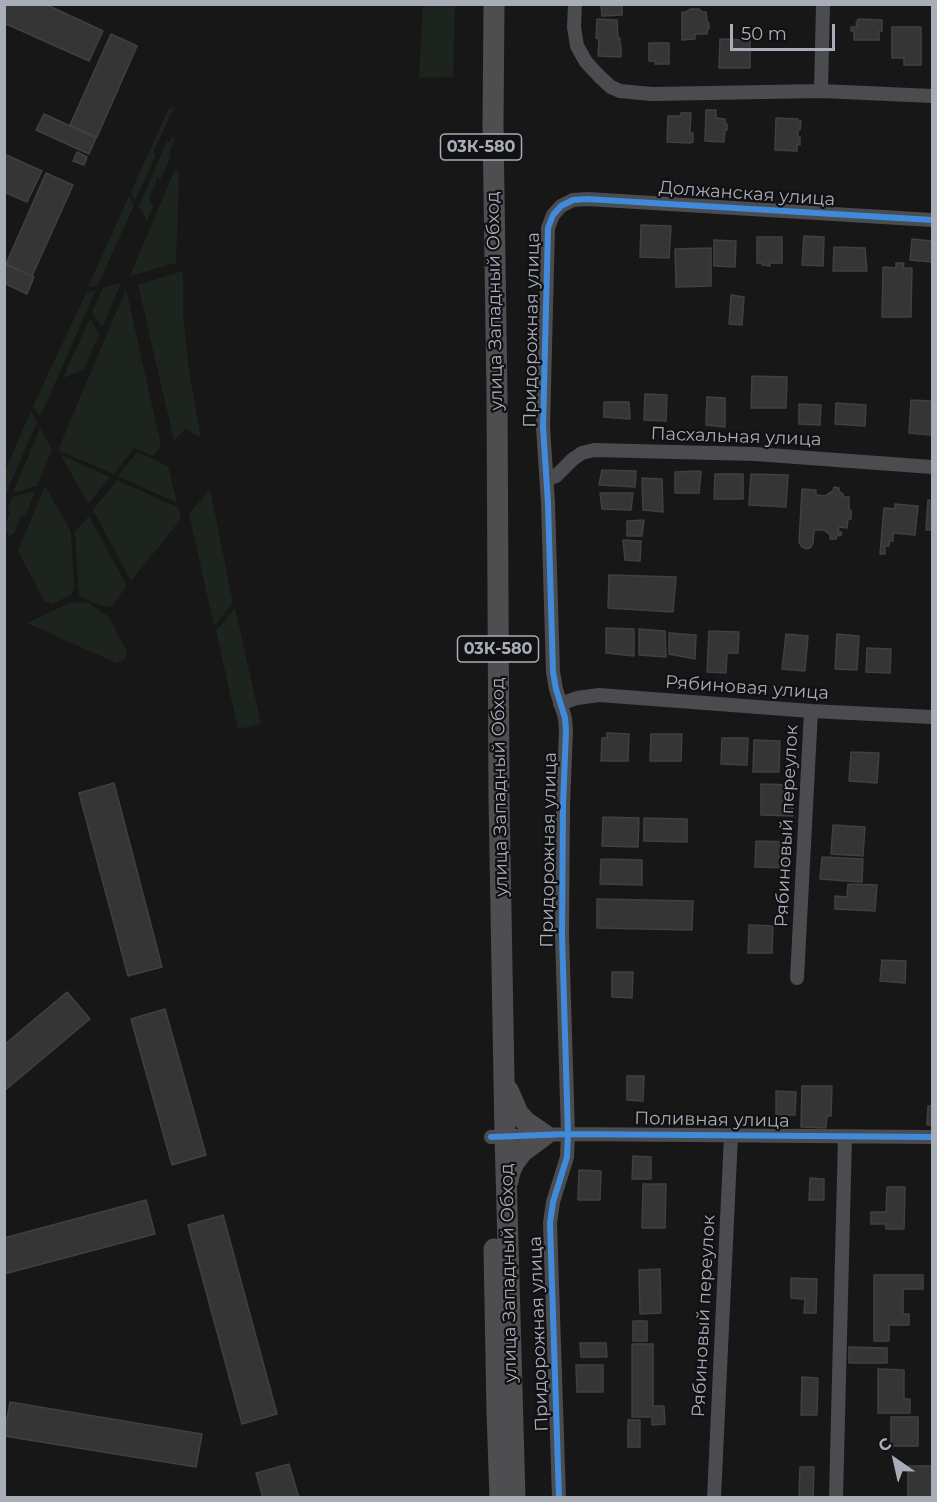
<!DOCTYPE html>
<html>
<head>
<meta charset="utf-8">
<style>
	body { margin:0 }
	#map { position:relative; width:937px; height:1502px; overflow:hidden; background:#171717; font-family:Montserrat,sans-serif }
	canvas { display:block }
	.frame { position:absolute; inset:0; border:6px solid #a8adb8; pointer-events:none }
	.north { position:absolute; left:865px; top:1430px; width:60px; height:60px; -webkit-text-stroke:4px #111113; paint-order:stroke; rotate:326deg; font-size:16px; font-weight:700; line-height:24px; text-align:center; color:#a8adb8 }
	.north::after { content:''; display:block; margin:auto; width:21px; height:27px; background:#a8adb8; clip-path:polygon(50% 0,100% 100%,50% 72%,0 100%) }
	.scale { position:absolute; left:730px; top:24px; width:105px; height:27px; box-sizing:border-box; border:3px solid #a8adb8; border-top:0; padding-left:8px; font-size:18px; line-height:21px; white-space:nowrap; color:#a8adb8; -webkit-text-stroke:4px #111113; paint-order:stroke }
</style>
</head>
<body>
<div id="map">
<canvas width="937" height="1502"></canvas>
<div class="frame"></div>
<div class="north">С</div>
<div class="scale">50 m</div>
</div>
<script>
const context = document.querySelector('canvas').getContext('2d');
context.lineJoin = 'round';
function fill(path, color) { context.fillStyle = color; context.fill(path, 'evenodd'); }
const poly = rows => new Path2D(rows.map(r => 'M' + r).join(''));
function strokePath(path, color, width, dash) { context.strokeStyle = color; context.lineWidth = width; context.lineCap = dash ? 'butt' : 'round'; context.setLineDash(dash || []); context.stroke(path); }
function write(font, color, halo, rows, align = 'center') {
  context.font = font + ' Montserrat,sans-serif'; context.lineWidth = 4.5; context.setLineDash([]); context.textBaseline = 'middle'; context.strokeStyle = halo; context.fillStyle = color; for (const [text, x, y, turn = 0] of rows) {
    context.save(); context.translate(x, y); context.rotate((+turn || 0) * Math.PI / 180); context.textAlign = isNaN(turn) ? turn : align; if (halo) context.strokeText(text, 0, 0); context.fillText(text, 0, 0); context.restore();
  }
}
const green = poly([
	[423,5,455,5,453,77,419,78],
	[175,106,153,152,156,154,135,201,131,192,168,110],
	[173,137,175,138,169,153,171,157,160,180,158,177,149,198,153,207,147,221,139,206,167,141,170,142],
	[175,169,179,174,176,263,130,276],
	[129,196,134,205,98,285,88,287],
	[183,271,183,313,189,370,201,438,185,429,174,441,138,285],
	[121,283,102,328,92,312,103,288],
	[126,289,161,445,153,456,134,448,114,474,58,450],
	[96,290,40,417,33,406,86,293],
	[90,318,99,334,84,370,63,378],
	[31,411,37,422,5,496,5,471],
	[40,428,52,450,37,486,13,493],
	[137,452,168,466,177,503,118,476],
	[61,455,110,477,88,504],
	[117,480,179,508,181,519,131,581,93,510],
	[45,486,71,532,74,587,72,593,69,596,52,604,45,602,18,551],
	[210,489,233,603,214,626,189,514],
	[35,491,26,515,21,517,14,533,9,536,5,529,5,525,10,512,7,510,12,497],
	[89,516,127,586,111,607,99,605,79,596,75,531],
	[87,602,108,616,127,651,125,659,116,663,27,623,69,603],
	[235,608,261,724,238,729,216,631]
]);
const building = poly([
	[4,4,45,4,103,31,89,61,4,23,4,4],
	[601,4,622,4,622,15,602,16,601,4],
	[690,9,699,9,702,12,706,12,707,21,709,24,709,28,707,31,707,34,695,34,695,39,682,40,682,12,686,12,690,9],
	[597,19,617,20,618,39,620,38,620,46,621,46,621,57,598,56,599,39,596,38,597,19],
	[858,19,882,20,882,31,879,31,879,40,854,40,854,31,851,31,851,27,858,27,856,24,858,19],
	[892,27,921,27,921,65,904,65,904,58,892,58,892,27],
	[111,34,137,46,97,137,70,125,111,34],
	[720,39,750,40,750,68,719,68,720,39],
	[649,43,669,43,669,64,655,64,655,61,649,61,649,43],
	[706,110,716,110,716,118,725,119,725,124,727,124,727,130,725,130,724,142,705,141,706,110],
	[681,113,691,113,690,133,693,133,693,142,690,143,667,142,668,116,681,116,681,113],
	[44,114,96,138,89,154,36,130,44,114],
	[776,118,798,119,798,121,801,121,800,130,798,130,798,137,800,137,800,145,797,144,797,151,775,150,776,118],
	[77,152,87,157,84,165,73,161,77,152],
	[4,154,42,171,27,202,4,192,4,154],
	[46,173,73,185,32,276,6,264,46,173],
	[641,225,671,226,669,258,640,257,641,225],
	[804,236,824,237,823,266,802,265,804,236],
	[757,237,782,237,782,263,770,263,770,266,762,265,762,263,757,263,757,237],
	[912,239,932,241,932,262,910,260,912,239],
	[714,240,736,241,735,267,714,266,714,240],
	[834,247,865,248,867,271,833,271,834,247],
	[711,248,711,286,676,287,675,249,711,248],
	[896,263,904,263,903,268,912,268,911,317,882,317,883,267,896,268,896,263],
	[4,264,34,277,27,294,4,283,4,264],
	[731,295,744,297,742,325,729,324,731,295],
	[752,376,787,377,786,408,751,408,752,376],
	[645,394,667,395,666,421,644,420,645,394],
	[707,397,725,398,725,427,706,425,707,397],
	[911,400,932,401,932,435,909,433,911,400],
	[604,402,629,402,630,419,604,417,604,402],
	[836,403,866,405,865,426,835,424,836,403],
	[799,404,821,405,820,425,799,424,799,404],
	[602,470,636,471,635,487,599,485,602,470],
	[701,471,699,493,675,493,675,472,701,471],
	[715,474,743,474,743,499,714,499,715,474],
	[751,474,788,475,786,507,749,505,751,474],
	[642,478,662,479,663,512,643,510,642,478],
	[834,487,839,488,839,491,843,494,844,497,849,497,849,510,851,510,851,519,848,519,847,528,839,527,838,530,842,533,840,536,838,534,836,539,830,539,830,535,824,530,814,530,813,543,811,547,807,549,802,547,799,542,802,489,816,490,816,495,825,496,833,491,834,487],
	[600,493,633,493,631,510,602,509,600,493],
	[928,500,932,501,932,530,926,530,928,500],
	[895,504,918,506,915,535,893,533,893,541,889,541,889,546,885,546,885,554,880,554,884,508,895,509,895,504],
	[644,520,642,536,627,536,627,521,644,520],
	[623,540,641,541,640,561,625,560,623,540],
	[609,575,676,577,673,612,608,608,609,575],
	[606,628,634,629,634,656,606,653,606,628],
	[639,629,665,631,666,657,639,655,639,629],
	[709,631,739,632,738,653,727,653,726,673,707,672,709,631],
	[669,633,696,635,695,659,669,654,669,633],
	[786,634,808,636,805,671,782,669,786,634],
	[837,634,859,636,857,670,835,669,837,634],
	[867,648,891,649,890,673,866,672,867,648],
	[607,733,629,734,628,761,601,761,602,738,607,738,607,733],
	[651,734,682,734,681,761,650,761,651,734],
	[722,738,748,738,747,765,721,764,722,738],
	[754,740,780,741,779,772,753,772,754,740],
	[851,752,879,753,877,783,849,781,851,752],
	[114,783,162,967,128,976,79,793,114,783],
	[761,784,794,785,793,816,761,815,761,784],
	[603,817,639,818,638,847,602,846,603,817],
	[644,818,687,819,687,842,644,841,644,818],
	[833,825,865,827,863,856,831,854,833,825],
	[756,841,790,842,789,868,755,867,756,841],
	[822,857,863,859,862,882,820,879,822,857],
	[601,859,642,860,642,885,600,884,601,859],
	[848,884,877,885,875,911,835,909,835,896,847,897,848,884],
	[597,899,693,901,692,930,597,928,597,899],
	[749,925,773,926,772,953,748,953,749,925],
	[882,960,906,961,905,983,880,981,882,960],
	[612,972,633,972,632,998,612,997,612,972],
	[67,992,90,1019,4,1091,4,1045,67,992],
	[165,1009,206,1155,172,1165,131,1019,165,1009],
	[627,1076,644,1076,643,1101,627,1100,627,1076],
	[802,1086,832,1086,831,1116,827,1116,826,1128,801,1127,802,1086],
	[776,1091,796,1092,795,1115,776,1115,776,1091],
	[928,1106,932,1106,932,1125,927,1125,928,1106],
	[633,1156,651,1157,651,1179,632,1179,633,1156],
	[579,1170,601,1171,600,1200,578,1200,579,1170],
	[810,1178,824,1179,824,1200,809,1200,810,1178],
	[643,1184,666,1184,665,1228,642,1228,643,1184],
	[887,1187,905,1187,904,1229,886,1229,886,1224,871,1224,871,1212,886,1212,887,1187],
	[146,1200,155,1234,4,1274,4,1238,146,1200],
	[223,1215,277,1414,242,1424,188,1225,223,1215],
	[660,1269,661,1313,640,1314,639,1270,660,1269],
	[874,1275,923,1275,923,1289,903,1289,903,1314,909,1314,909,1325,889,1325,889,1341,874,1341,874,1275],
	[791,1278,817,1279,816,1313,804,1313,805,1299,791,1298,791,1278],
	[633,1321,647,1321,647,1341,633,1341,633,1321],
	[580,1343,606,1343,607,1357,581,1357,580,1343],
	[632,1344,653,1344,653,1406,664,1406,665,1424,652,1425,652,1417,632,1417,632,1344],
	[849,1347,887,1348,887,1363,849,1363,849,1347],
	[576,1365,603,1365,603,1392,577,1392,576,1365],
	[878,1369,904,1370,904,1399,910,1399,910,1413,878,1413,878,1369],
	[802,1377,818,1378,817,1415,801,1415,802,1377],
	[10,1402,202,1434,196,1467,4,1436,10,1402],
	[891,1417,918,1417,918,1446,891,1446,891,1417],
	[628,1420,640,1420,640,1447,628,1447,628,1420],
	[289,1464,299,1498,263,1498,256,1473,289,1464],
	[908,1466,932,1466,932,1498,908,1498,908,1466],
	[800,1467,814,1467,813,1498,799,1498,800,1467]
]);
const minor = poly([
	[575,4,574,27,577,46,586,62,600,77,611,87,620,91,652,94,821,91,932,96],
	[821,91,823,4],
	[547,479,556,476,573,459,582,453,594,450,755,454,932,467],
	[560,704,577,698,599,695,811,711,932,717],
	[797,978,811,711],
	[491,1137,568,1134,932,1137],
	[559,1498,550,1223,553,1202,567,1157,568,1134,562,934,563,805,566,731,565,718,556,689,553,672,548,503,543,427,548,228,553,215,561,206,573,200,587,199,932,220],
	[714,1498,731,1135],
	[836,1498,845,1137]
]);
const highway = poly([
	[494,4,493,125,497,396,499,799,505,1136,515,1498],
	[508,1090,518,1113,526,1122,545,1135,522,1152,514,1163,510,1172,508,1181],
	[494,1249,497,1412,500,1498]
]);
const cycleway = poly([
	[491,1137,568,1134,932,1137],
	[559,1498,550,1223,553,1202,567,1157,568,1134,562,934,563,805,566,731,565,718,556,689,553,672,548,503,543,427,548,228,553,215,561,206,573,200,587,199,932,220]
]);
const shields = [
	[481,147,81],
	[498,649,81]
];
const shieldNames = [
	["03К-580",481,147],
	["03К-580",498,649]
];
const streetNames = [
	["Должанская улица",747,194,4],
	["улица Западный Обход",495,301,-91],
	["Придорожная улица",532,330,-89],
	["Пасхальная улица",736,437,2],
	["Рябиновая улица",747,688,4],
	["улица Западный Обход",500,787,-91],
	["Рябиновый переулок",787,826,-87],
	["Придорожная улица",549,850,-89],
	["Поливная улица",712,1120,1],
	["улица Западный Обход",509,1273,-91],
	["Рябиновый переулок",704,1316,-87],
	["Придорожная улица",539,1334,-92]
];
fill(green, '#1d241e');
fill(building, '#353536');
strokePath(building, '#3f4043', 1.5);
strokePath(minor, '#4b4c50', 14);
strokePath(highway, '#4e4e51', 21);
strokePath(cycleway, '#408adc', 6);
for (const [x, y, w] of shields) { const box = new Path2D(); box.roundRect(x - w / 2, y - 13, w, 26, 4.5); context.fillStyle = '#111113'; context.fill(box); strokePath(box, '#a8adb8', 1.5); }
write('bold 16px', '#a8adb8', null, shieldNames);
write('18px', '#a8adb8', '#111113', streetNames);
</script>
</body>
</html>
